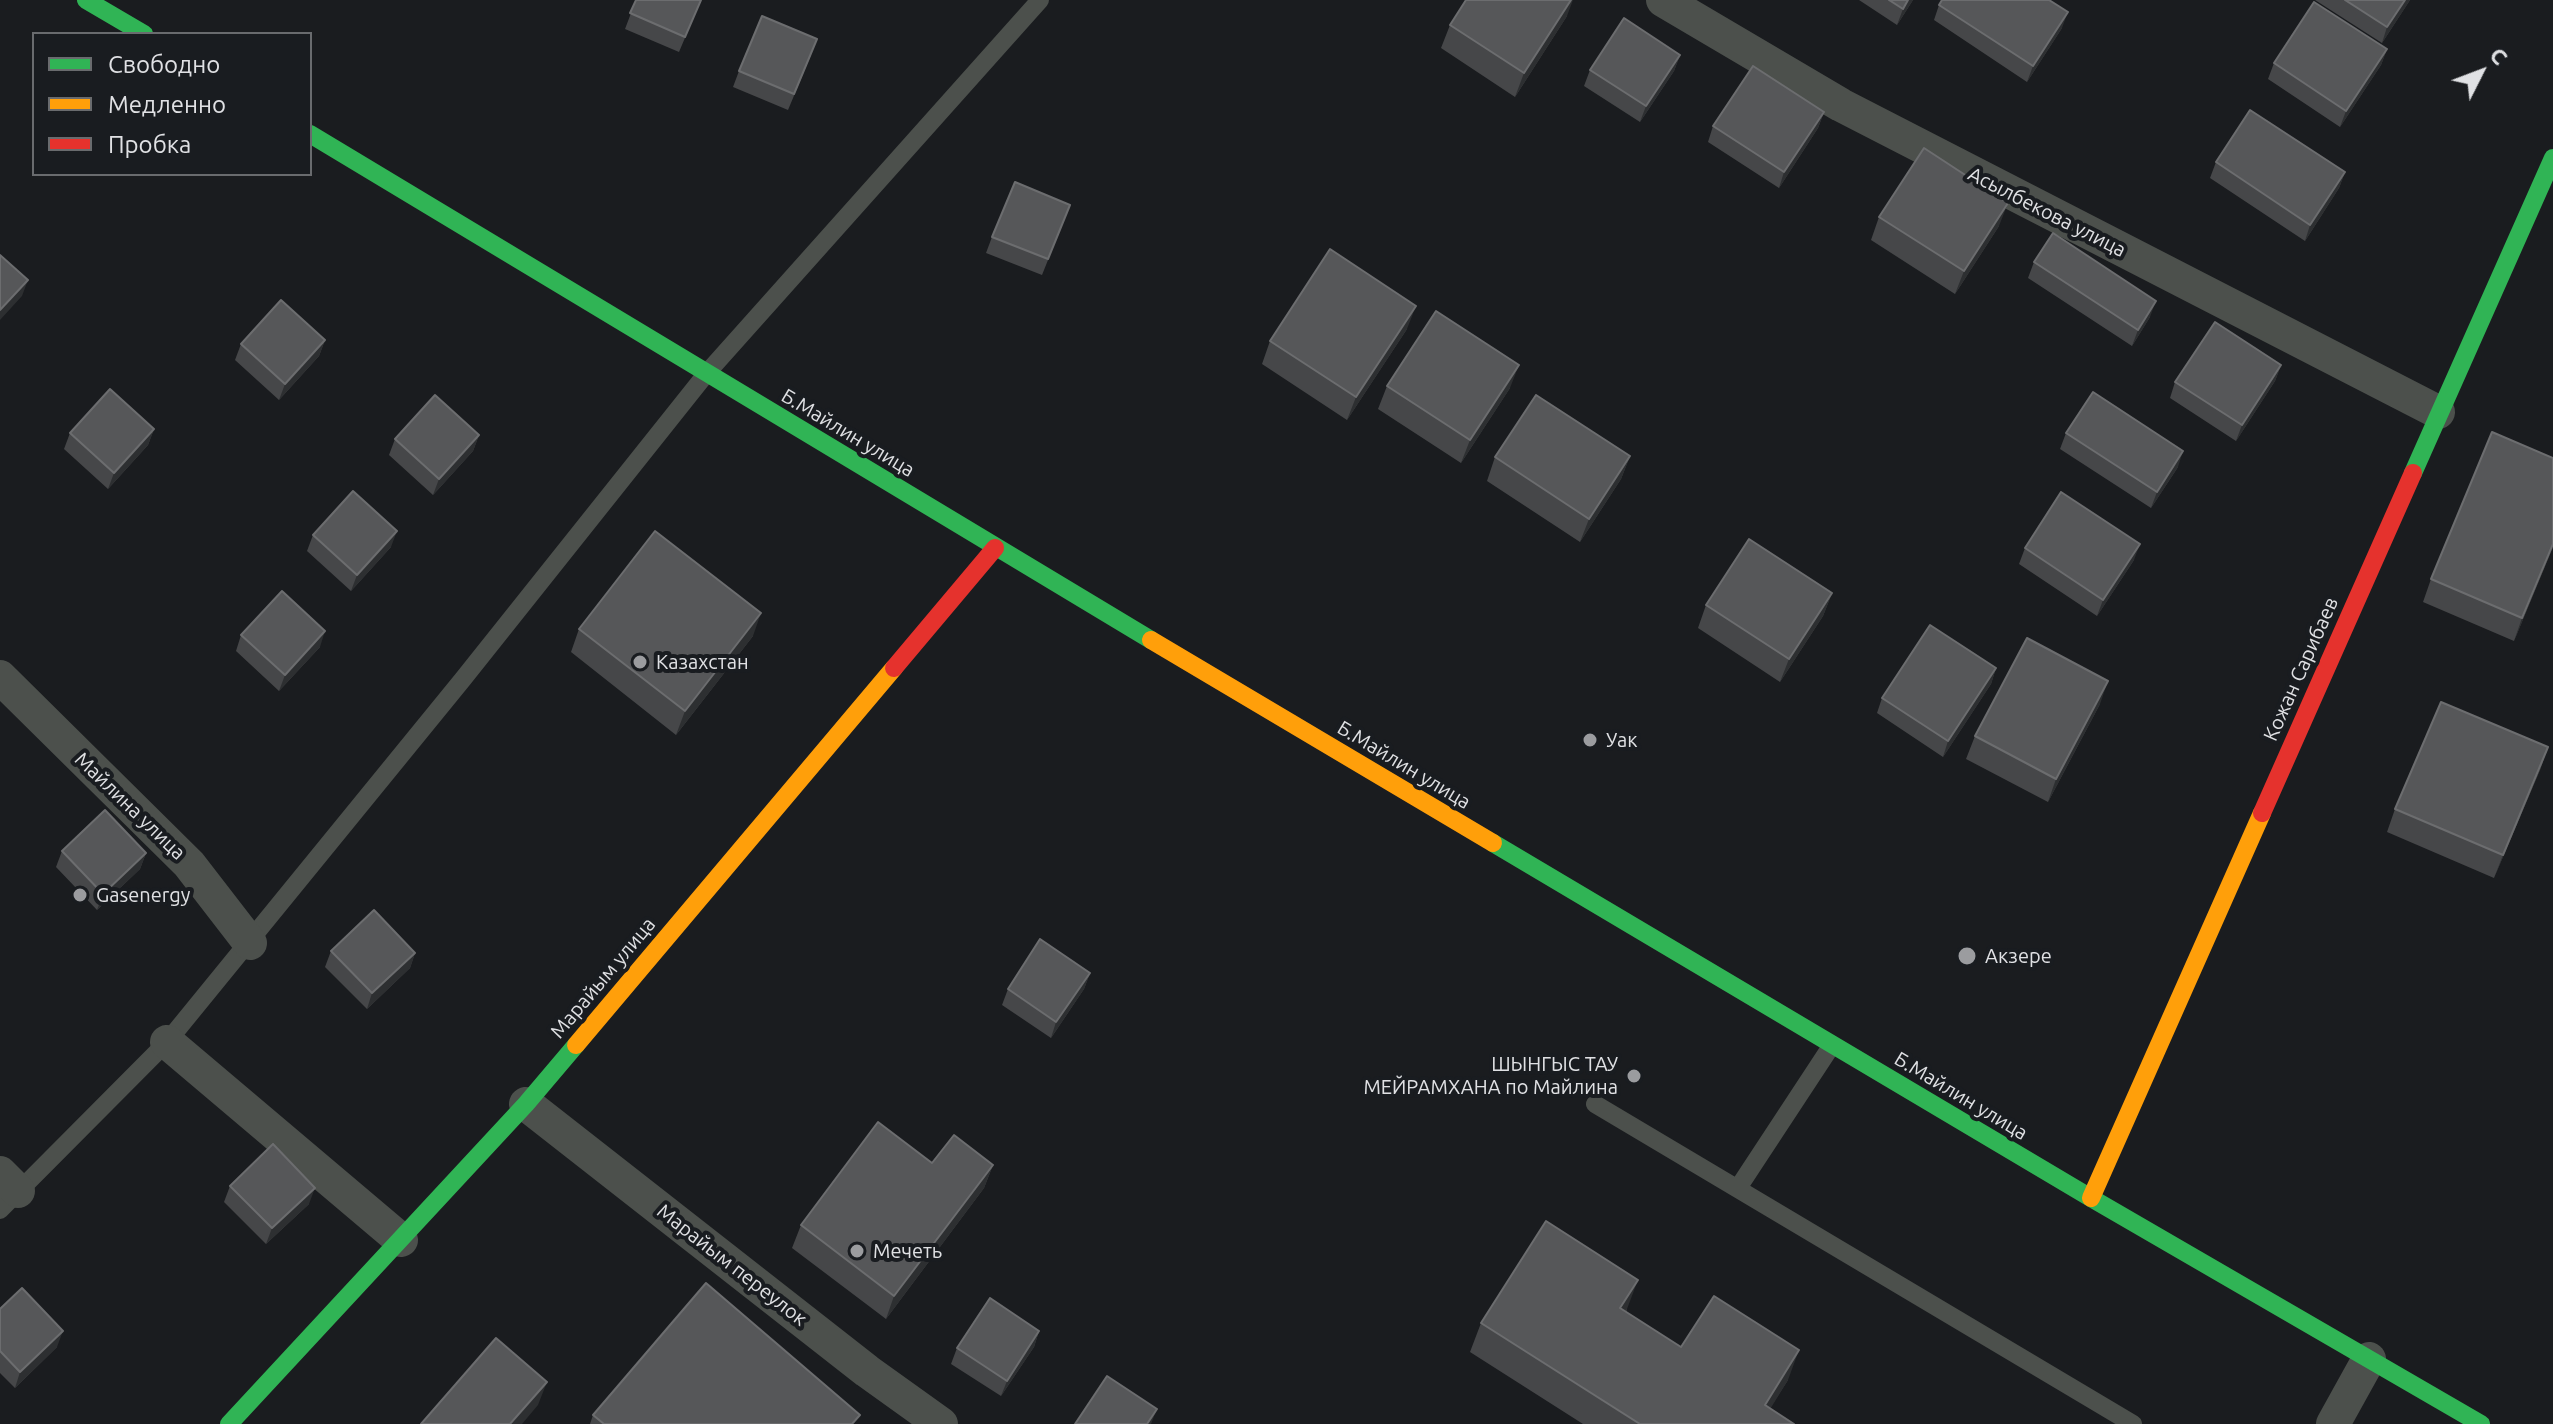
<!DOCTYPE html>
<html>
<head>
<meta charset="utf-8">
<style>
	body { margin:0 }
	#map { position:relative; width:2553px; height:1424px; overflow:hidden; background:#1a1c1f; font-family:Ubuntu,sans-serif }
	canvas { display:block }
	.legend { position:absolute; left:32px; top:32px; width:280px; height:144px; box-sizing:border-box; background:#191c20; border:2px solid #696b6e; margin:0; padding:10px 14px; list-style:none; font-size:24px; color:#e0e1e4 }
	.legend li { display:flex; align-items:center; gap:16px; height:40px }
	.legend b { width:40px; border:2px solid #696b6e }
	.north { position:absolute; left:2441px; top:32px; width:80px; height:80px; -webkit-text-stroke:6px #191c20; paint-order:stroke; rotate:48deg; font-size:22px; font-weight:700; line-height:32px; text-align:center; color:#e0e1e4 }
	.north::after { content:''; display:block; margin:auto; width:28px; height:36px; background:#e0e1e4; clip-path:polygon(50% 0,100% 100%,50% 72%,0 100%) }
</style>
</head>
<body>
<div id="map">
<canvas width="2553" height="1424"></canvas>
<ul class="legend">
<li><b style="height:10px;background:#30b455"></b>Свободно</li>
<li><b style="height:10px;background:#ff9f0a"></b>Медленно</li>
<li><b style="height:10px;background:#e5322d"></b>Пробка</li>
</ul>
<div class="north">С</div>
</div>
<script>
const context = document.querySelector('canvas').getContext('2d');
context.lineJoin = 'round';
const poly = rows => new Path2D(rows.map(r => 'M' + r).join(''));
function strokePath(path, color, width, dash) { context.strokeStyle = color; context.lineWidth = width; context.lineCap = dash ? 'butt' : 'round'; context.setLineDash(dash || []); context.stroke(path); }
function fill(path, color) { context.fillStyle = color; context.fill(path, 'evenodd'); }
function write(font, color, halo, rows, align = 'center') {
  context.font = font + ' Ubuntu,sans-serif'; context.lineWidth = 8; context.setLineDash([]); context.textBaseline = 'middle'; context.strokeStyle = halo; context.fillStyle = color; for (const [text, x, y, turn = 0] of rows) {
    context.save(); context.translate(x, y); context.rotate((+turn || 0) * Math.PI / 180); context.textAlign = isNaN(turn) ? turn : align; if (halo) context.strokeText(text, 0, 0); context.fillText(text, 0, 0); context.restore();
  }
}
const lane = poly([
	[1595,1104,2133,1424],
	[1738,1188,1832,1045],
	[0,1210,167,1042,463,679,706,374,1040,0]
]);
const street = poly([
	[1663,0,1841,105,2438,412],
	[0,677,189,864,250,943],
	[167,1042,401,1240],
	[526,1104,867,1371,941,1424],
	[0,1173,18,1191],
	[2333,1424,2369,1359]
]);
const fast = poly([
	[86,0,144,34],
	[310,134,1151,640],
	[2413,473,2553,158],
	[1493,843,2091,1198,2481,1424],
	[229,1424,526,1104,576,1045]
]);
const slow = poly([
	[1151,640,1493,843],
	[576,1045,894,668],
	[2091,1198,2262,813]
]);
const jam = poly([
	[894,668,995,548],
	[2262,813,2413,473]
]);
const wall = poly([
	[636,0,701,0,679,52,625,29],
	[1859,0,1913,0,1897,25],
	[2315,0,2410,0,2382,43],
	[1939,5,2062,28,2027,82,1934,20],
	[1567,16,1515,97,1441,48,1450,25],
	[2387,49,2381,65,2340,127,2268,79,2274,63],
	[811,55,788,110,733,87,739,71],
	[1680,55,1674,71,1640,122,1584,86,1590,70],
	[1824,112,1818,128,1779,188,1708,142,1713,126],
	[2216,162,2345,172,2339,188,2305,241,2210,178],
	[1070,205,1042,275,986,253,992,237],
	[1879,217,1999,226,1955,294,1871,240],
	[2034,262,2150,317,2132,346,2028,278],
	[1407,329,1347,420,1262,364,1270,341],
	[325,340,319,356,279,400,235,360,241,344],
	[2281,365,2275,381,2236,441,2170,398,2175,382],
	[1387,386,1510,388,1461,463,1378,409],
	[154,429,148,445,108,489,64,449,70,433],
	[2066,433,2178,467,2151,508,2060,449],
	[479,435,473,451,433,495,389,455,395,439],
	[1630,456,1621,479,1580,542,1487,481,1495,457],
	[313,535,391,547,351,591,307,551],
	[2553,547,2514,641,2423,602,2431,579],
	[2025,548,2134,560,2097,616,2019,564],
	[1832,593,1823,616,1780,682,1698,628,1706,605],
	[579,629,753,636,676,735,571,652],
	[241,635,320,647,279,691,236,651],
	[1996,668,1991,684,1943,757,1877,713,1882,698],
	[2100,704,2048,802,1966,759,1975,736],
	[2548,747,2540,770,2494,878,2387,832,2395,809],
	[62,851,146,853,140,869,97,910,56,867],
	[331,951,415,953,410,968,367,1009,325,967],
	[1090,973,1084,989,1051,1038,1002,1005,1008,989],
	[993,1165,984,1188,886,1319,792,1248,801,1225],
	[230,1186,309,1204,266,1244,224,1202],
	[0,1309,57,1347,15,1388,0,1373],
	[1627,1309,1626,1312,1681,1347,1788,1380,1770,1408,1794,1424,1583,1424,1470,1352,1481,1323],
	[1039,1331,1034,1347,1001,1396,951,1364,957,1348],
	[593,1415,856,1424,590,1424]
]);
const shadedWall = poly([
	[1571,0,1573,0,1567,16,1515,97,1524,73],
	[1908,0,1913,0,1897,25,1903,9],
	[2405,0,2410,0,2382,43,2387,27],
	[2068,12,2062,28,2027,82,2033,66],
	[2387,49,2381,65,2340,127,2346,111],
	[1680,55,1674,71,1640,122,1646,106],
	[1824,112,1818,128,1779,188,1784,172],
	[2345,172,2339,188,2305,241,2310,225],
	[2008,203,1999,226,1955,294,1964,271],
	[28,280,22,296,0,320,0,310],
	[2156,301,2150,317,2132,346,2138,330],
	[1416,306,1407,329,1347,420,1356,397],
	[325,340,319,356,279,400,285,384],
	[1519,365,1510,388,1461,463,1470,440],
	[2281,365,2275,381,2236,441,2242,425],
	[154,429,148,445,108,489,114,473],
	[479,435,473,451,433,495,439,479],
	[2183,451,2178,467,2151,508,2157,492],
	[1630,456,1621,479,1580,542,1589,519],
	[397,531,391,547,351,591,357,575],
	[2140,544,2134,560,2097,616,2103,600],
	[2553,544,2553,547,2514,641,2522,618],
	[1832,593,1823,616,1780,682,1789,659],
	[761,613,753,636,676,735,685,711],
	[325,631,320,647,279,691,285,675],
	[1996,668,1991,684,1943,757,1948,741],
	[2108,681,2100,704,2048,802,2056,779],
	[2548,747,2540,770,2494,878,2503,855],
	[146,853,140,869,97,910,103,894],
	[415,953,410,968,367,1009,372,993],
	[1090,973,1084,989,1051,1038,1056,1022],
	[993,1165,984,1188,886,1319,894,1296],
	[315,1188,309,1204,266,1244,272,1228],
	[1638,1280,1627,1309,1609,1338,1620,1308],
	[63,1331,57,1347,15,1388,20,1372],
	[1039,1331,1034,1347,1001,1396,1007,1381],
	[1799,1350,1788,1380,1761,1424,1765,1405],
	[547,1382,538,1405,522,1424,510,1424],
	[1157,1409,1151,1424,1147,1424]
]);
const building = poly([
	[636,0,701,0,685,37,630,13,636,0],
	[1466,0,1571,0,1524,73,1450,25,1466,0],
	[1889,0,1908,0,1903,9,1889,0],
	[1942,0,2049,0,2068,12,2033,66,1939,5,1942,0],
	[2345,0,2405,0,2387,27,2345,0],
	[2314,2,2387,49,2346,111,2274,63,2314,2],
	[762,16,817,39,794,94,739,71,762,16],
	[1624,18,1680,55,1646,106,1590,70,1624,18],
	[1753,66,1824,112,1784,172,1713,126,1753,66],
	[2250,110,2345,172,2310,225,2216,162,2250,110],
	[1924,148,2008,203,1964,271,1879,217,1924,148],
	[1015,182,1070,205,1048,259,992,237,1015,182],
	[2053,233,2156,301,2138,330,2034,262,2053,233],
	[1330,249,1416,306,1356,397,1270,341,1330,249],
	[0,255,28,280,0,310,0,255],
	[281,300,325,340,285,384,241,344,281,300],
	[1436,311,1519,365,1470,440,1387,386,1436,311],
	[2215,322,2281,365,2242,425,2175,382,2215,322],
	[110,389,154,429,114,473,70,433,110,389],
	[2093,392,2183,451,2157,492,2066,433,2093,392],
	[435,395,479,435,439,479,395,439,435,395],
	[1536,395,1630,456,1589,519,1495,457,1536,395],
	[2492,432,2553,458,2553,544,2522,618,2431,579,2492,432],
	[353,491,397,531,357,575,313,535,353,491],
	[2061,492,2140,544,2103,600,2025,548,2061,492],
	[655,531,761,613,685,711,579,629,655,531],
	[1749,539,1832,593,1789,659,1706,605,1749,539],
	[282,591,325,631,285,675,241,635,282,591],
	[1930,625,1996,668,1948,741,1882,698,1930,625],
	[2027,638,2108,681,2056,779,1975,736,2027,638],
	[2441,702,2548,747,2503,855,2395,809,2441,702],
	[105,810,146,853,103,894,62,851,105,810],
	[374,910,415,953,372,993,331,951,374,910],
	[1040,939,1090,973,1056,1022,1008,989,1040,939],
	[878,1122,932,1163,954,1135,993,1165,894,1296,801,1225,878,1122],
	[273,1144,315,1188,272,1228,230,1186,273,1144],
	[1546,1221,1638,1280,1620,1308,1681,1347,1714,1296,1799,1350,1765,1405,1794,1424,1640,1424,1481,1323,1546,1221],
	[706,1283,860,1415,852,1424,604,1424,593,1415,706,1283],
	[22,1288,63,1331,20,1372,0,1351,0,1309,22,1288],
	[990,1298,1039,1331,1007,1381,957,1348,990,1298],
	[496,1338,547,1382,510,1424,421,1424,496,1338],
	[1107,1376,1157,1409,1147,1424,1075,1424,1107,1376]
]);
const markers = [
	[640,662,8,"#9b9c9f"],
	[1590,740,8,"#9b9c9f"],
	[80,895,8,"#9b9c9f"],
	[1967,956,10,"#9b9c9f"],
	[1634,1076,8,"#9b9c9f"],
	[857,1251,8,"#9b9c9f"]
];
const streetNames = [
	["Асылбекова улица",2047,212,27],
	["Б.Майлин улица",848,433,31],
	["Кожан Сарибаев",2301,669,-66],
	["Б.Майлин улица",1404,765,31],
	["Майлина улица",130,806,44],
	["Марайым улица",603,978,-50],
	["Б.Майлин улица",1961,1096,31],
	["Марайым переулок",732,1265,38]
];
const poiNames = [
	["Казахстан",656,662],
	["Уак",1606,740],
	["Gasenergy",96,895],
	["Акзере",1985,956],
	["ШЫНГЫС ТАУ",1618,1064,"right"],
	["МЕЙРАМХАНА по Майлина",1618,1087,"right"],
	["Мечеть",873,1251]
];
strokePath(lane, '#4c504c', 18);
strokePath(street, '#4c504c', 34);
strokePath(fast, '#30b455', 18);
strokePath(slow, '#ff9f0a', 18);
strokePath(jam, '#e5322d', 18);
fill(wall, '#464749');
fill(shadedWall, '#2d2f31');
fill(building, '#565759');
strokePath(building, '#6c6d6f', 2);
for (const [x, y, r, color] of markers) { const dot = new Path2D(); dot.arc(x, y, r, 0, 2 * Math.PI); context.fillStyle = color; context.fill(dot); strokePath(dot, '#191c20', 3); }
write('20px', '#e0e1e4', '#191c20', streetNames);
write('20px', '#e0e1e4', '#191c20', poiNames, 'left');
</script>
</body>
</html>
